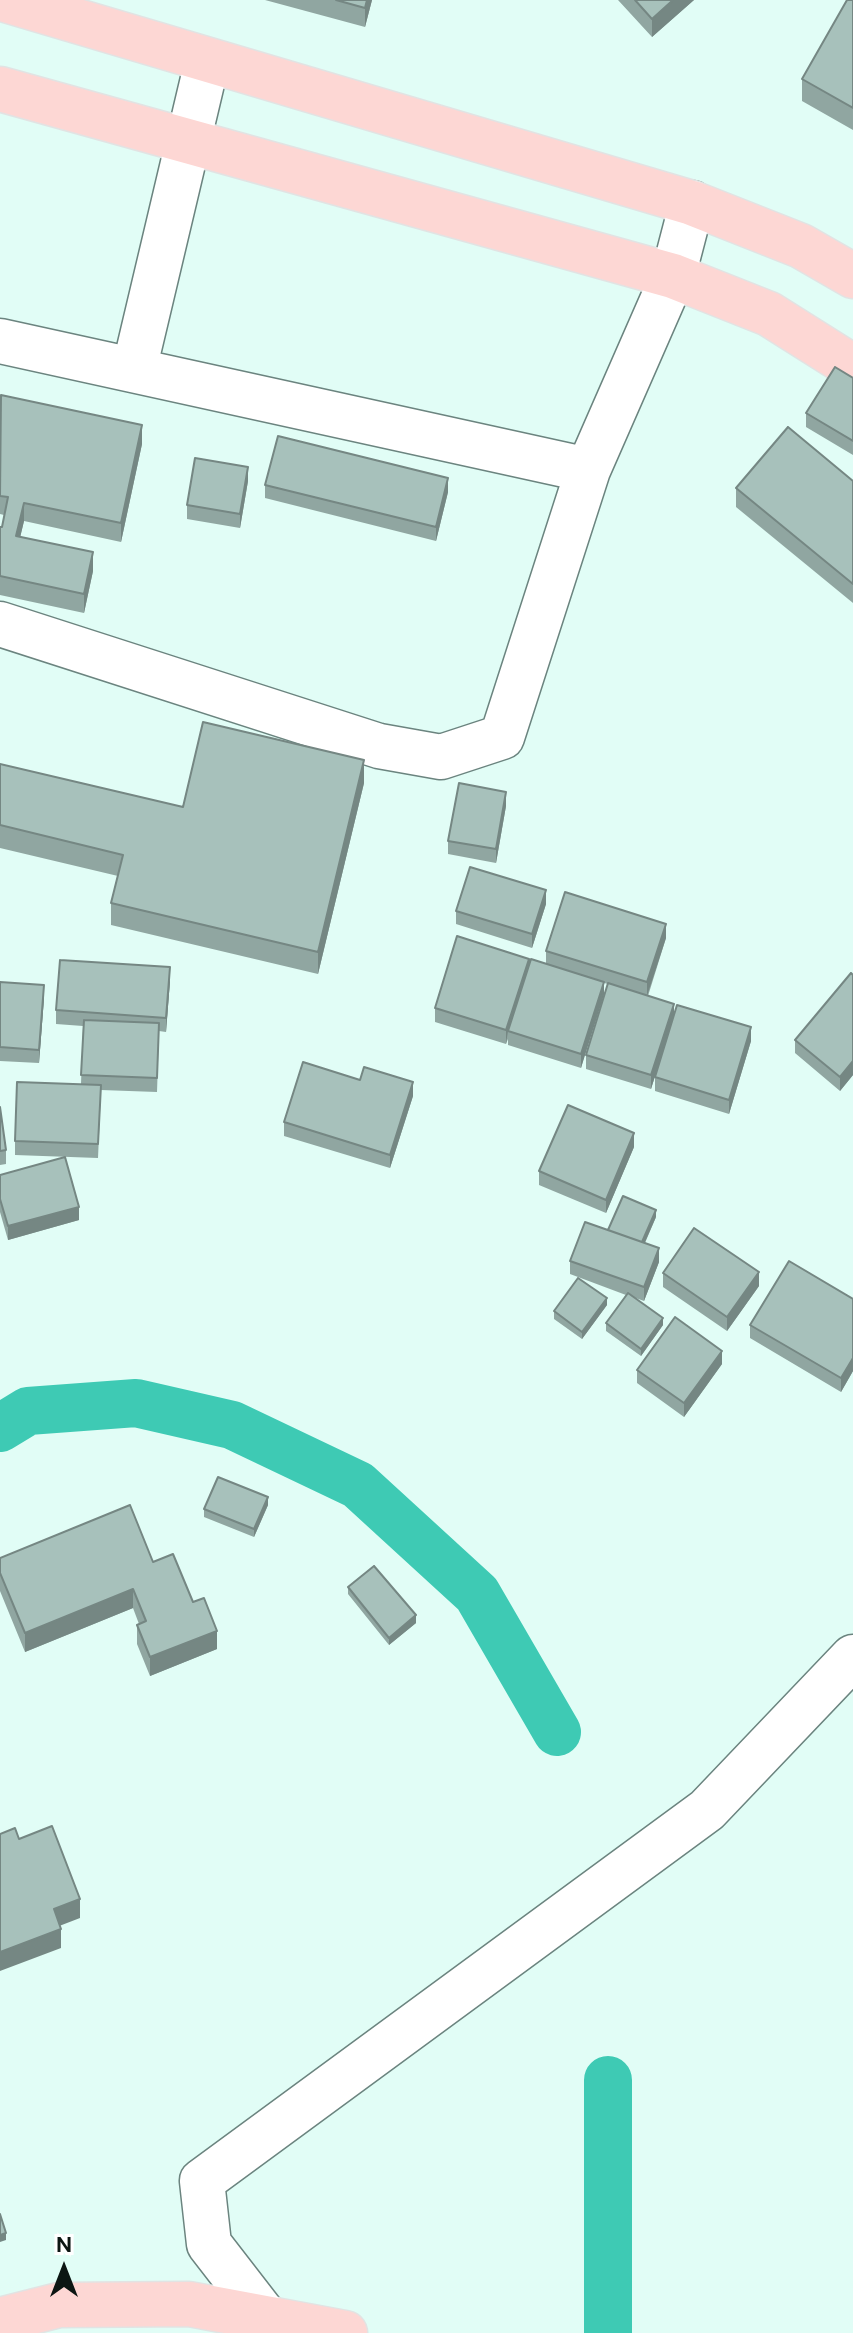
<!DOCTYPE html>
<html>
<head>
<meta charset="utf-8">
<style>
	body { margin:0 }
	#map { position:relative; width:853px; height:2333px; overflow:hidden; background:#e1fdf6; font-family:"DM Sans",sans-serif }
	canvas { display:block }
	.north { position:absolute; left:24px; top:2229px; width:80px; height:80px; -webkit-text-stroke:6px #fff; paint-order:stroke; rotate:0deg; font-size:22px; font-weight:700; line-height:32px; text-align:center; color:#0c1613 }
	.north::after { content:''; display:block; margin:auto; width:28px; height:36px; background:#0c1613; clip-path:polygon(50% 0,100% 100%,50% 72%,0 100%) }
</style>
</head>
<body>
<div id="map">
<canvas width="853" height="2333"></canvas>
<div class="north">N</div>
</div>
<script>
const context = document.querySelector('canvas').getContext('2d');
context.lineJoin = 'round';
const poly = rows => new Path2D(rows.map(r => 'M' + r).join(''));
function strokePath(path, color, width, dash) { context.strokeStyle = color; context.lineWidth = width; context.lineCap = dash ? 'butt' : 'round'; context.setLineDash(dash || []); context.stroke(path); }
function fill(path, color) { context.fillStyle = color; context.fill(path, 'evenodd'); }
const canal = poly([
	[0,1428,28,1411,136,1403,232,1425,358,1485,477,1594,557,1732],
	[608,2080,608,2333]
]);
const street = poly([
	[0,341,588,470],
	[134,370,207,62],
	[0,624,379,746,441,757,502,737,588,470,673,276,692,203],
	[267,2319,209,2244,202,2181,707,1810,853,1657]
]);
const primary = poly([
	[6,0,692,203,801,246,853,276],
	[0,89,673,276,769,314,853,367],
	[0,2320,59,2305,189,2304,345,2333]
]);
const wall = poly([
	[265,0,372,0,365,27],
	[618,0,694,0,652,37],
	[853,0,853,130,802,101,802,79],
	[853,378,853,455,806,427,806,413],
	[0,399,142,444,121,542,24,521,20,537,93,571,84,613,0,595,0,527,2,527,4,515,0,514],
	[248,481,240,528,187,519,187,505],
	[853,481,853,603,736,507,736,488],
	[265,485,448,492,436,541,265,498],
	[0,764,183,807,364,783,318,974,111,925,111,903,118,876,0,848],
	[506,806,496,863,448,854,448,841],
	[546,904,532,948,456,924,456,911],
	[666,938,648,996,674,1017,751,1041,729,1114,655,1091,655,1077,660,1060,651,1089,586,1069,586,1055,608,984,604,983,581,1068,508,1045,508,1039,506,1044,435,1022,435,1008,529,966,546,964,546,951],
	[853,975,853,1075,840,1091,795,1053,795,1040],
	[170,981,166,1032,159,1031,157,1092,101,1090,98,1158,15,1155,15,1141,81,1084,83,1026,56,1024,56,1010],
	[0,982,44,998,39,1063,0,1061],
	[413,1096,390,1168,284,1136,284,1122],
	[0,1107,6,1150,6,1164,0,1165],
	[634,1147,606,1213,539,1185,539,1171],
	[0,1175,79,1220,8,1240,0,1212],
	[656,1217,645,1243,659,1262,644,1301,633,1297,663,1325,641,1356,606,1331,606,1323,626,1295,570,1274,570,1261],
	[663,1273,759,1286,727,1331,663,1287],
	[853,1299,853,1371,841,1392,750,1338,750,1325],
	[607,1305,582,1339,554,1319,554,1311],
	[722,1364,684,1417,637,1383,637,1370],
	[268,1505,254,1537,204,1517,204,1509],
	[0,1558,153,1562,193,1602,217,1649,150,1676,137,1644,137,1625,139,1624,133,1608,25,1652,0,1591],
	[348,1587,416,1623,389,1645,348,1594]
]);
const shadedWall = poly([
	[367,0,372,0,365,27,365,8],
	[673,0,694,0,652,37,652,19],
	[142,425,142,444,121,542,121,523],
	[248,467,248,481,240,528,240,514],
	[448,478,448,492,436,541,436,527],
	[24,503,24,521,16,555,16,536],
	[93,552,93,571,84,613,84,594],
	[364,760,364,783,318,974,318,952],
	[506,792,506,806,496,863,496,849],
	[546,890,546,904,532,948,532,934],
	[666,924,666,938,647,996,647,982],
	[529,959,529,973,508,1031,506,1044,506,1030],
	[170,967,170,981,166,1032,166,1018],
	[604,982,604,995,581,1068,581,1054],
	[44,985,44,998,39,1063,39,1050],
	[674,1004,674,1017,651,1089,651,1075],
	[751,1027,751,1041,729,1114,729,1100],
	[853,1061,853,1075,840,1091,840,1077],
	[413,1082,413,1096,390,1168,390,1155],
	[634,1133,634,1147,606,1213,606,1200],
	[79,1207,79,1220,8,1240,8,1226],
	[656,1210,656,1217,641,1251,641,1244],
	[659,1248,659,1262,644,1301,644,1287],
	[759,1272,759,1286,727,1331,727,1317],
	[607,1298,607,1305,582,1339,582,1332],
	[663,1318,663,1325,641,1356,641,1349],
	[722,1351,722,1364,684,1417,684,1403],
	[853,1358,853,1371,841,1392,841,1378],
	[268,1497,268,1505,254,1537,254,1529],
	[133,1589,133,1608,25,1652,25,1633],
	[416,1615,416,1623,389,1645,389,1638],
	[217,1631,217,1649,150,1676,150,1657],
	[80,1899,80,1918,54,1928,54,1909],
	[61,1929,61,1948,0,1971,0,1952],
	[6,2233,6,2240,0,2242,0,2235]
]);
const building = poly([
	[336,0,367,0,365,8,336,0],
	[635,0,673,0,652,19,635,0],
	[847,0,853,0,853,108,802,79,847,0],
	[835,367,853,378,853,441,806,413,835,367],
	[1,395,142,425,121,523,24,503,16,536,93,552,84,594,0,576,0,527,2,527,8,497,0,496,1,395],
	[788,427,853,481,853,584,736,488,788,427],
	[278,436,448,478,436,527,265,485,278,436],
	[195,458,248,467,240,514,187,505,195,458],
	[203,722,364,760,318,952,111,903,123,855,0,825,0,764,183,807,203,722],
	[459,783,506,792,496,849,448,841,459,783],
	[470,867,546,890,532,934,456,911,470,867],
	[565,892,666,924,647,982,546,951,565,892],
	[457,936,529,959,506,1030,435,1008,457,936],
	[531,959,604,982,581,1054,508,1031,531,959],
	[60,960,170,967,166,1018,56,1010,60,960],
	[851,973,853,975,853,1061,840,1077,795,1040,851,973],
	[0,982,44,985,39,1050,0,1047,0,982],
	[608,983,674,1004,651,1075,586,1055,608,983],
	[677,1005,751,1027,729,1100,655,1077,677,1005],
	[84,1020,159,1023,157,1078,81,1075,84,1020],
	[303,1062,360,1080,364,1067,413,1082,390,1155,284,1122,303,1062],
	[17,1082,101,1085,98,1144,15,1141,17,1082],
	[568,1105,634,1133,606,1200,539,1171,568,1105],
	[0,1107,6,1150,0,1151,0,1107],
	[65,1157,79,1207,8,1226,0,1199,0,1175,65,1157],
	[623,1196,656,1210,642,1242,608,1230,623,1196],
	[585,1222,659,1248,644,1287,570,1261,585,1222],
	[694,1228,759,1272,727,1317,663,1273,694,1228],
	[789,1261,853,1299,853,1358,841,1378,750,1325,789,1261],
	[578,1278,607,1298,582,1332,554,1311,578,1278],
	[628,1293,663,1318,641,1349,606,1323,628,1293],
	[675,1317,722,1351,684,1403,637,1370,675,1317],
	[218,1477,268,1497,254,1529,204,1509,218,1477],
	[130,1505,153,1562,173,1554,193,1602,204,1598,217,1631,150,1657,137,1625,146,1621,133,1589,25,1633,0,1573,0,1558,130,1505],
	[374,1566,416,1615,389,1638,348,1587,374,1566],
	[52,1826,80,1899,54,1909,61,1929,0,1952,0,1834,15,1828,19,1839,52,1826],
	[0,2214,6,2233,0,2235,0,2214]
]);
strokePath(canal, '#3ecab4', 48);
strokePath(street, '#6b847f', 47);
strokePath(primary, '#e2e3e3', 47);
strokePath(street, '#fff', 44);
strokePath(primary, '#fdd7d4', 44);
fill(wall, '#90a6a1');
fill(shadedWall, '#758783');
fill(building, '#a7c1bb');
strokePath(building, '#758783', 2);
</script>
</body>
</html>
